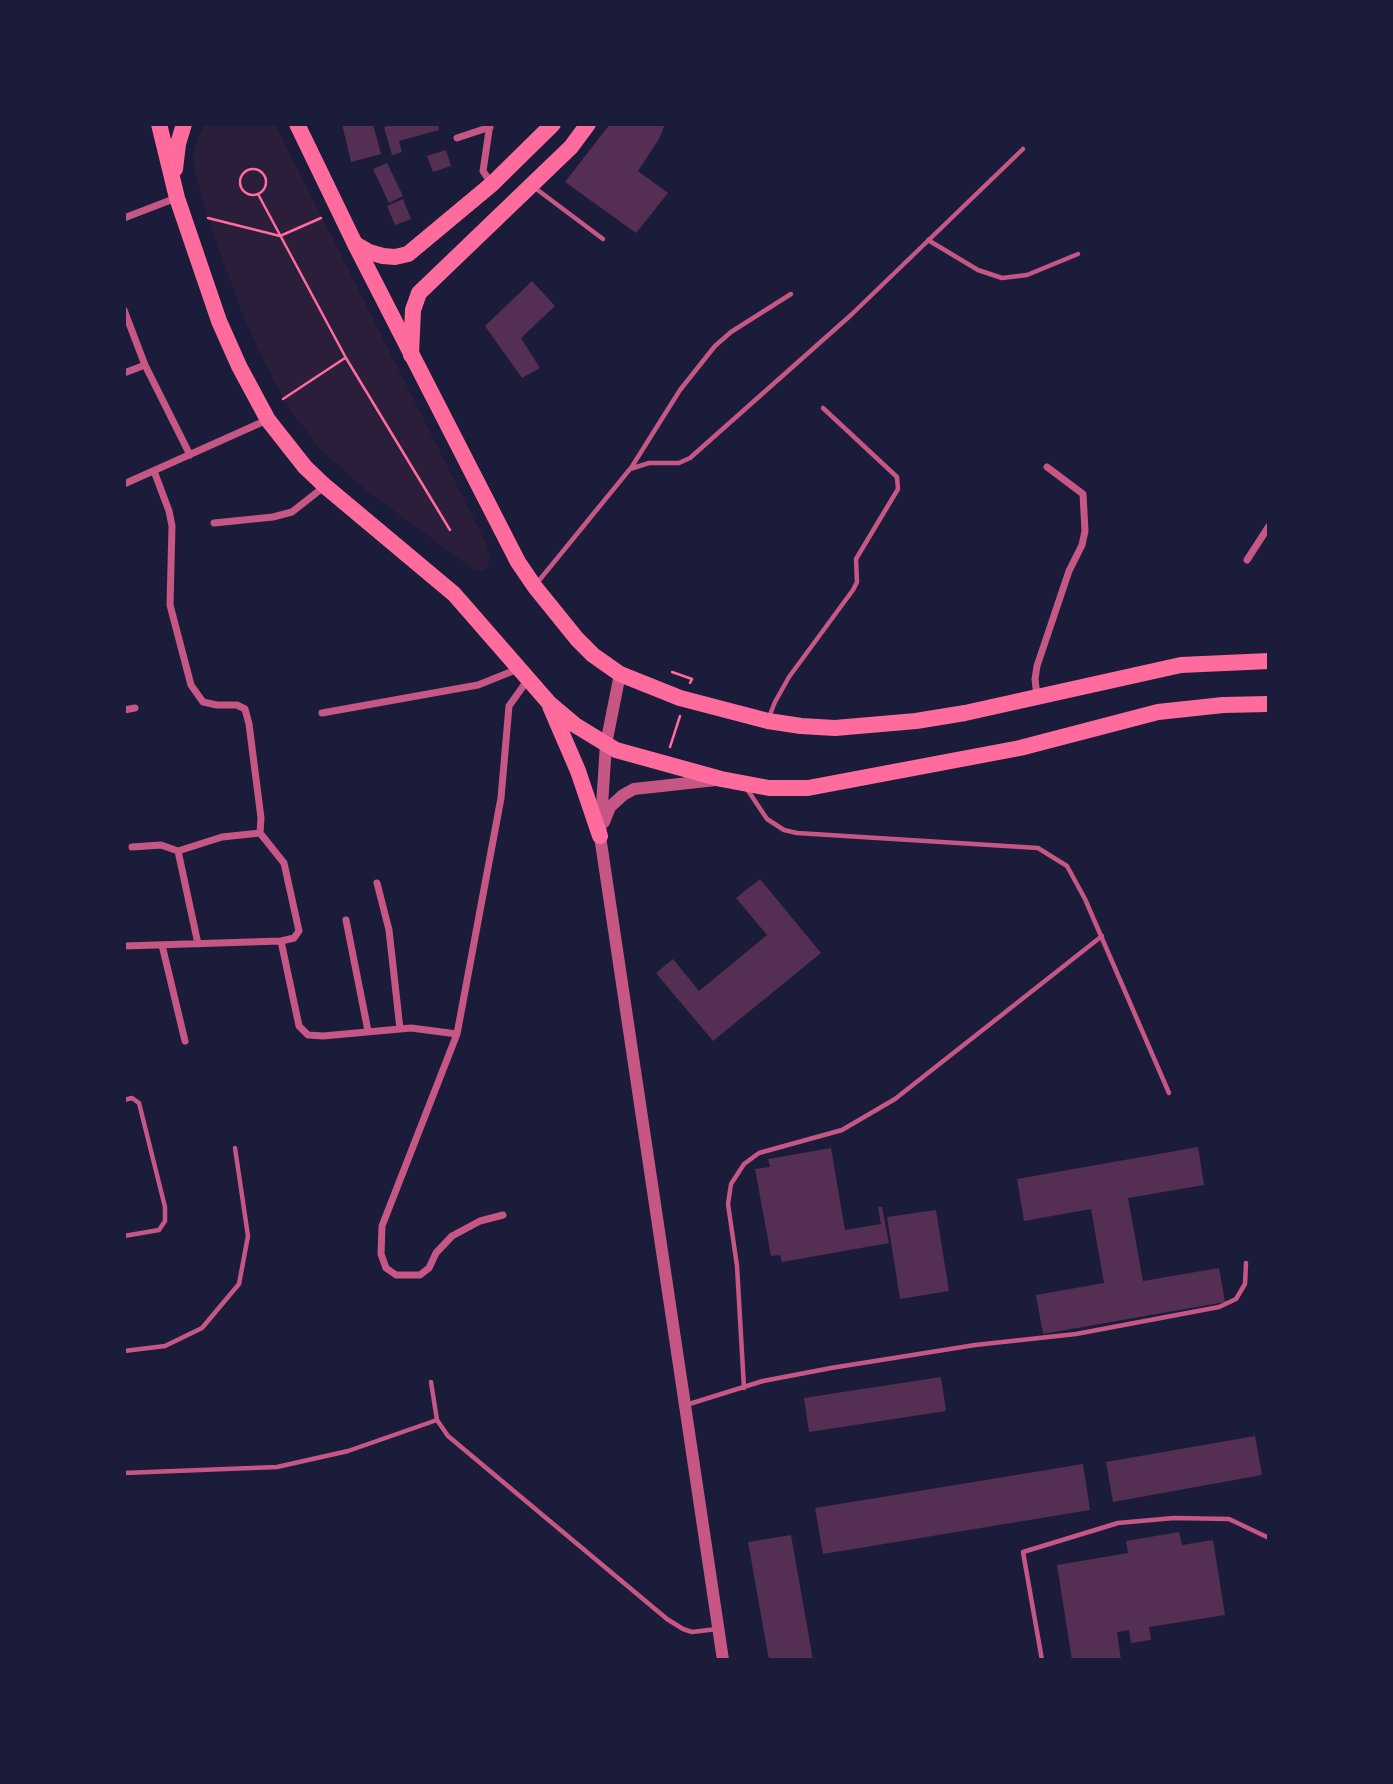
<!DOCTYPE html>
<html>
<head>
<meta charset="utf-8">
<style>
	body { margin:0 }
	#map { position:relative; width:1393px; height:1784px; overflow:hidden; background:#1b1b3a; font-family:"IBM Plex Serif",serif }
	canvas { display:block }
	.frame { position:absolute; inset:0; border:126px solid #1b1b3a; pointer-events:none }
</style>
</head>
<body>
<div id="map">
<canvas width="1393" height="1784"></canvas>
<div class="frame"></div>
</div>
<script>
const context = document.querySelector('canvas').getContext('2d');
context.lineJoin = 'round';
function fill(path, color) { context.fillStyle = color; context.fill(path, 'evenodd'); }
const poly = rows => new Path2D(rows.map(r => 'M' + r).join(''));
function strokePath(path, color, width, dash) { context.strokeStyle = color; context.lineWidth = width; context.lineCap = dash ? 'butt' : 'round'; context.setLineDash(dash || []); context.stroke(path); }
const green = poly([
	[205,124,275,124,485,541,490,559,486,569,480,571,473,569,366,490,321,450,288,407,264,361,243,316,210,224,195,172,193,153,199,135]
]);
const building = poly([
	[342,124,373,124,381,154,351,162],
	[396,124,438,124,439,130,399,141,402,152,392,155,384,127],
	[610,124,665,124,659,139,638,171,668,193,636,233,565,182],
	[446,150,451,166,433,172,427,156],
	[387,163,403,196,389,203,373,169],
	[403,199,411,219,395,225,387,206],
	[532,281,555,306,521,338,540,368,522,378,485,326],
	[760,879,821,953,713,1041,656,973,673,959,699,991,767,935,736,898],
	[1198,1147,1204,1185,1128,1198,1143,1281,1219,1268,1225,1302,1043,1334,1036,1295,1104,1283,1091,1209,1024,1221,1017,1179],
	[831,1148,845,1230,881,1224,878,1207,882,1207,889,1243,782,1262,780,1255,771,1256,755,1169,770,1167,768,1159],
	[936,1210,949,1291,900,1299,887,1217],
	[941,1377,946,1411,809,1432,804,1398],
	[1255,1436,1262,1475,1113,1502,1106,1462],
	[1083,1464,1090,1510,823,1554,815,1508],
	[1179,1532,1182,1545,1213,1540,1225,1615,1149,1627,1151,1640,1131,1643,1129,1630,1117,1632,1121,1660,1072,1660,1057,1565,1128,1553,1126,1541],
	[791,1535,813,1660,769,1660,748,1542]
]);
const path = poly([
	'240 182a13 13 0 1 1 26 0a13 13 0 1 1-26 0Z',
	[258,194,346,358,450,530],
	[208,218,280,236,321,218],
	[283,399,345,358],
	[672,672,692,679,690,683],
	[670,747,680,716]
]);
const service = poly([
	[535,188,603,239],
	[928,240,978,270,1002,278,1027,275,1078,254],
	[631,468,680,390,715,346,731,332,791,294],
	[537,583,630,469,649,463,679,463,690,458,851,315,1023,149],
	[769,717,775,702,789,677,853,590,857,582,856,559,898,489,897,477,823,408],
	[747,789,767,819,784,830,797,833,1038,848,1067,866,1085,899,1169,1093],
	[124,1100,132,1098,139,1103,165,1207,165,1221,159,1230,124,1236],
	[124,1351,165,1346,202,1328,239,1284,248,1236,235,1148],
	[431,1382,437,1420],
	[744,1388,737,1266,728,1204,731,1184,744,1164,759,1153,842,1130,895,1099,1102,936],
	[686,1405,763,1381,831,1368,975,1345,1076,1334,1219,1307,1236,1299,1245,1284,1246,1263],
	[124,1473,277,1467,348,1451,437,1420,448,1436,667,1619,683,1629,692,1632,717,1629],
	[1042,1660,1023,1552,1118,1523,1174,1518,1229,1519,1269,1538]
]);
const minor = poly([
	[490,124,483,171,491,183],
	[457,138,490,127],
	[124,218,176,198],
	[124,310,145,365,190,455],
	[124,373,145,365],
	[124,484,267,420],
	[214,523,273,517,292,512,325,486],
	[1247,560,1269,526],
	[1037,697,1035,679,1037,666,1069,571,1082,545,1085,531,1083,494,1047,467],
	[124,710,135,708],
	[322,713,478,685,518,669],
	[132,847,161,845,178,851,222,837,260,833],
	[178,851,198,944],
	[377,883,389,930,400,1029],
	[346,920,368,1031],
	[281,941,299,1026,308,1035,323,1036,411,1028,457,1034],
	[162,945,185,1041],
	[124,946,281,941,294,938,299,931,284,863,260,833,261,818,249,724,245,709,237,705,217,705,203,702,191,685,170,605,172,526,169,511,154,471],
	[503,1215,480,1221,452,1236,436,1253,429,1268,420,1275,396,1275,386,1268,381,1254,382,1226,457,1034,501,798,509,706,529,678]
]);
const tertiary = poly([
	[620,674,606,744,600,836,723,1660],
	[604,822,610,807,623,795,634,789,716,780]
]);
const primary = poly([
	[355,244,369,252,383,256,395,257,408,254,492,184,553,124],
	[411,355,413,310,419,293,571,147,588,124]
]);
const trunk = poly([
	[159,124,177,198,219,321,239,366,268,420,305,467,325,486,454,594,550,704,575,725,616,750,721,779,769,788,808,788,1020,748,1158,712,1223,705,1269,704],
	[297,124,355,244,518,562,535,587,577,639,593,655,620,674,680,698,768,721,801,726,835,728,916,721,965,713,1181,665,1269,661],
	[175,169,178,144,184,124],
	[550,706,578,771,600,836]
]);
fill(green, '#2a1e3b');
fill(building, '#542f53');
strokePath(path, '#ff6b9d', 2.5);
strokePath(service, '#c65784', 4.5);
strokePath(minor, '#c65784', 7);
strokePath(tertiary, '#c65784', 12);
strokePath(primary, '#ff6b9d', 16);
strokePath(trunk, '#ff6b9d', 16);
</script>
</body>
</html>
